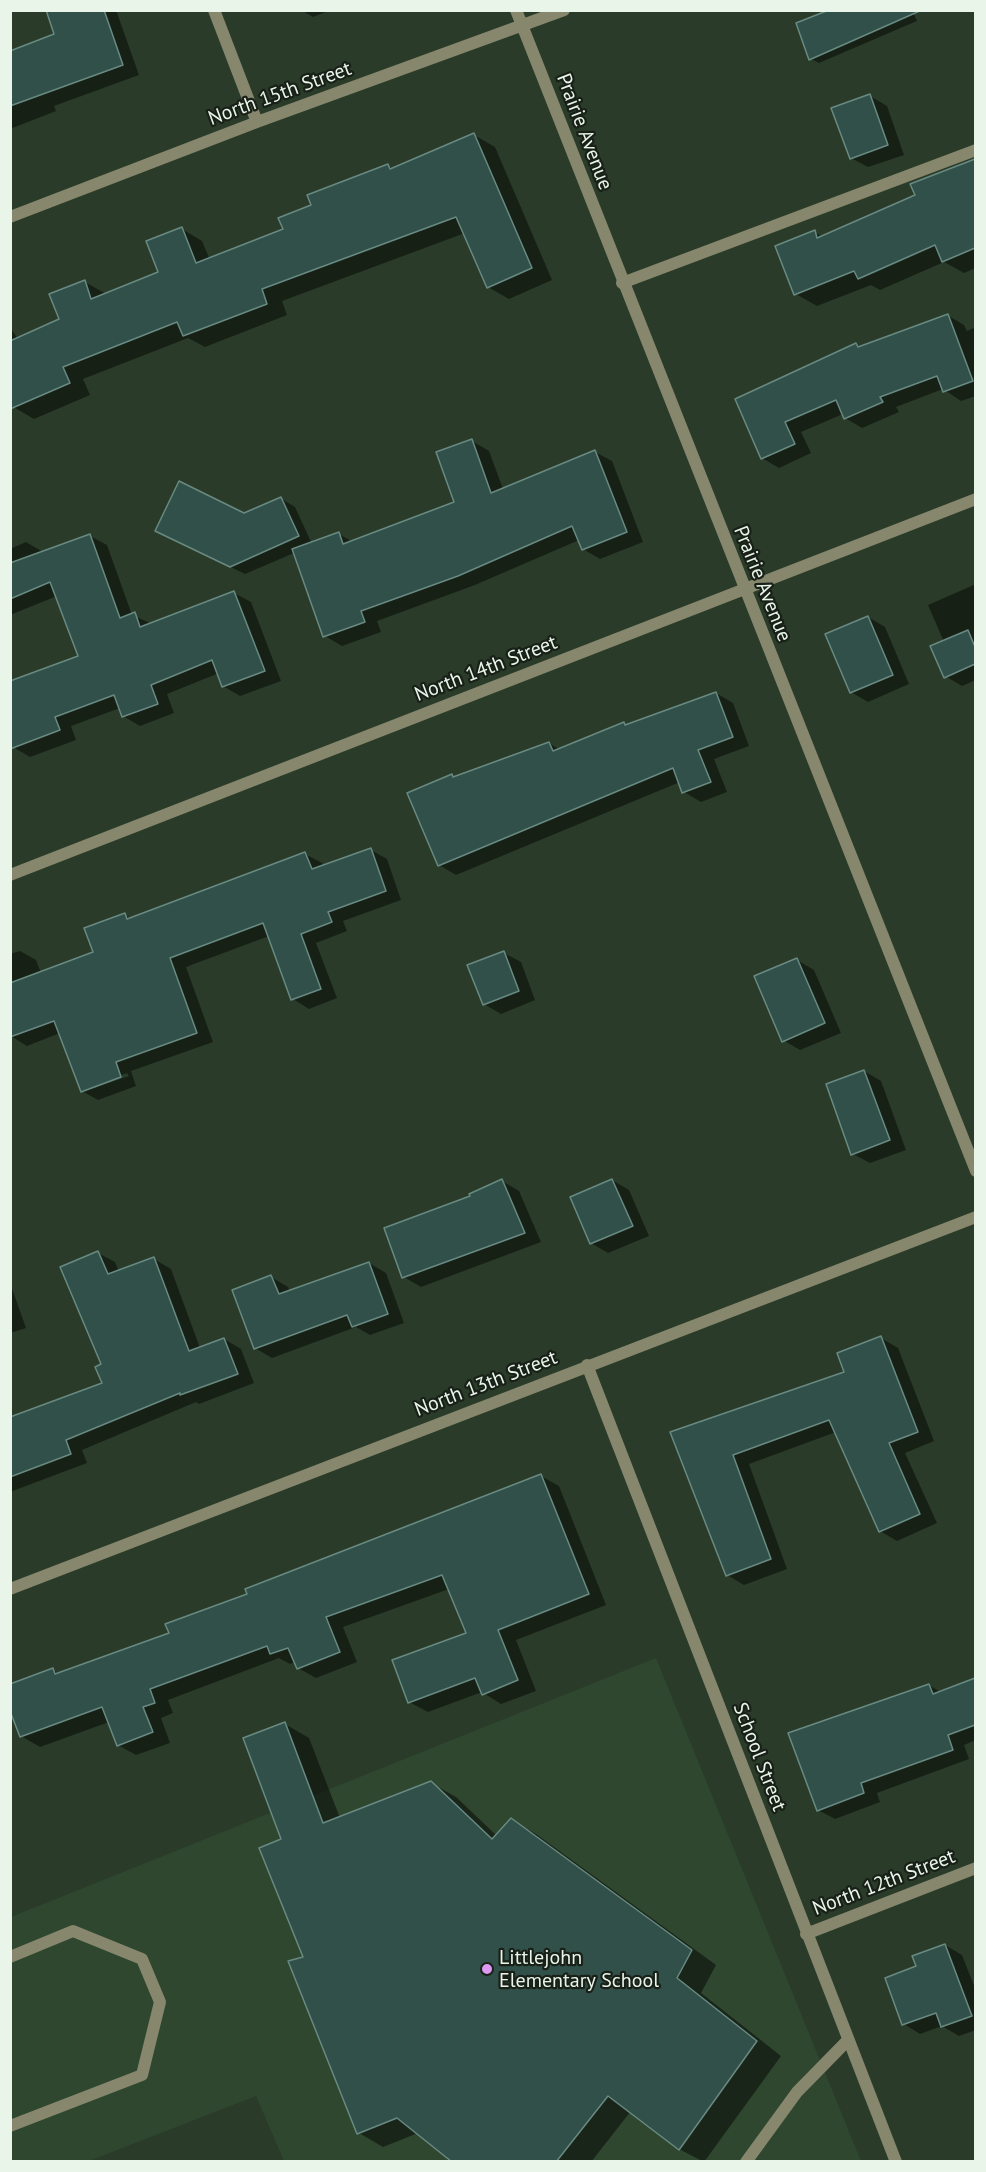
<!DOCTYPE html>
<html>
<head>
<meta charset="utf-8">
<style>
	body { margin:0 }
	#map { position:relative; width:986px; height:2172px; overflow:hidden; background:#2a3c29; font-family:"PT Sans",sans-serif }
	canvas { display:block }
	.frame { position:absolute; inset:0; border:12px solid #e9f5e9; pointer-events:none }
</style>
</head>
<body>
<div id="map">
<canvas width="986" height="2172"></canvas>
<div class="frame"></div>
</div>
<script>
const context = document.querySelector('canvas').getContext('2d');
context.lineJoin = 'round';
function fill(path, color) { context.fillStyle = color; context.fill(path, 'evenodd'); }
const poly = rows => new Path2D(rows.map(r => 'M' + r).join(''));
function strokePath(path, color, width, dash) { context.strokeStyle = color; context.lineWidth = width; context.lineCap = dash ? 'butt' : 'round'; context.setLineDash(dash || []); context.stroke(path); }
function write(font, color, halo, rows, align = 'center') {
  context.font = font + ' "PT Sans",sans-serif'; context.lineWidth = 4.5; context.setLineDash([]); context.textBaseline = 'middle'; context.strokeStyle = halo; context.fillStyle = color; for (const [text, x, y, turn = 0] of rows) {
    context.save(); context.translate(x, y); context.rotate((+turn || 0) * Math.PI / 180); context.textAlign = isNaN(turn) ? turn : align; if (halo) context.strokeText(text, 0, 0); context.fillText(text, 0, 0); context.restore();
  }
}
const built = poly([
	[656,1658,861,2161,284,2161,256,2096,89,2161,11,2162,11,1917]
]);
const shadow = poly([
	[48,10,116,10,139,75,54,106,56,111,10,129,10,52,56,35],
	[301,10,331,10,313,17],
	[912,10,917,21,819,63,811,59],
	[870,96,887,106,904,155,868,167,851,158],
	[474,135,495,147,552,280,509,299,488,287,465,233,282,301,287,315,205,347,188,338,83,379,90,395,34,419,10,405,10,327,18,339,61,320,85,282,106,294,160,273,182,229,202,241,210,260,285,230,313,206,388,166,394,169],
	[976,161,976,268,964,273,944,262,880,290,871,285,817,306,796,294,814,232,823,237,917,196,912,184],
	[947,315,964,325,967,331,976,327,976,396,961,401,943,389,896,407,899,412,862,428,845,418,843,414,801,432,811,453,779,468,762,458,737,399,856,344,862,348],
	[472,441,489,451,503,489,595,452,612,461,643,542,600,559,583,549,579,540,475,585,377,621,381,632,342,646,325,636,294,553,245,574,171,538,244,515,280,498,295,507,312,544,339,534,353,542,456,503],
	[90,536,107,545,132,615,152,624,234,593,251,602,281,681,240,696,223,686,219,673,167,694,174,713,140,726,123,716,120,708,71,726,76,740,30,757,13,747,80,657,57,596,10,615,10,549,26,542,43,552],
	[976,584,976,680,962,686,945,676,944,642,928,605],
	[868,617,885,627,909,684,868,702,851,692],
	[716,693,733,703,749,746,714,759,727,792,701,802,684,792,680,782,456,875,439,865,452,775,456,778,549,743,560,750,624,723,628,726],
	[371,850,387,859,401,900,343,921,347,931,316,943,337,998,309,1009,293,999,269,936,186,967,213,1042,131,1071,136,1086,98,1100,82,1091,60,1033,27,1046,11,1036,10,954,20,951,36,960,41,973,95,953,125,915,132,919,305,854,322,863,323,867],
	[127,1073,129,1076,91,1089,91,1086],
	[504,953,521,962,535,1000,501,1014,484,1004],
	[797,960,814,970,841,1033,800,1050,783,1040],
	[864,1071,881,1081,906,1150,870,1163,853,1154],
	[612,1180,629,1190,649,1236,608,1253,591,1243],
	[502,1181,519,1191,541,1242,421,1287,404,1277],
	[98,1253,115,1262,119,1272,154,1259,171,1269,200,1348,224,1339,241,1349,254,1383,199,1404,196,1402,82,1450,87,1463,10,1492,10,1418,104,1384],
	[369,1263,386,1273,404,1323,370,1335,356,1327,272,1358,255,1348,271,1277,288,1287,290,1292],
	[10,1283,26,1328,10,1333],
	[881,1338,898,1348,934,1441,905,1453,937,1523,897,1541,880,1531,836,1432,749,1464,787,1569,744,1585,727,1575,672,1432,846,1373],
	[541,1476,559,1486,606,1605,516,1640,536,1691,501,1704,482,1692,428,1712,409,1702,468,1634,449,1589,343,1627,357,1662,316,1678,298,1668,295,1662,290,1664,279,1658,168,1700,173,1713,161,1718,170,1743,136,1755,118,1745,109,1722,40,1747,21,1736,53,1670,60,1674,171,1634,249,1594],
	[976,1680,976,1740,964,1745,969,1759,877,1793,880,1802,835,1819,818,1810,929,1685,942,1693],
	[285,1724,309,1738,340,1818,431,1783,456,1797,497,1836,512,1820,536,1834,716,1965,701,1993,781,2056,704,2162,679,2149,631,2111,591,2162,454,2162,418,2133,383,2147,359,2133,305,1958,283,1840],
	[945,1945,962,1955,976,1991,976,2030,959,2036,942,2026,920,2034,904,2024,918,1967]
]);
const building = poly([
	[46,10,104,10,123,65,10,106,10,51,54,34,46,10],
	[829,10,922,10,809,60,796,23,829,10],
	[870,94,888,145,850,159,831,108,870,94],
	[474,133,532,268,487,288,456,217,262,289,267,304,183,336,177,322,63,367,70,383,10,409,10,341,59,319,49,294,85,280,91,299,158,272,146,241,182,227,196,263,283,229,278,218,311,205,307,195,388,164,390,169,474,133],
	[975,159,975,248,942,262,935,245,858,279,854,271,794,295,775,246,815,230,817,238,915,195,910,184,975,159],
	[948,314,973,381,943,392,937,376,880,397,883,402,844,419,836,400,785,422,795,444,761,459,735,399,856,343,858,347,948,314],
	[472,439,491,493,595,450,627,532,582,550,572,526,458,576,361,611,365,622,323,637,292,549,339,532,343,544,454,502,436,452,472,439],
	[179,481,244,513,281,497,299,536,230,567,155,531,179,481],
	[90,534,120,618,135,612,140,627,234,591,265,671,222,687,212,660,151,685,158,704,122,717,114,695,55,717,60,730,10,749,10,681,78,656,50,582,10,599,10,563,90,534],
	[868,616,893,675,850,693,825,634,868,616],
	[968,630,975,647,975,664,944,678,930,646,968,630],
	[716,692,733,737,698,750,711,782,682,793,673,768,438,866,407,793,452,774,453,777,549,742,553,751,624,722,625,725,716,692],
	[371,848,386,891,328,912,332,922,301,934,321,989,291,1000,263,923,170,958,197,1033,116,1062,121,1077,81,1092,54,1021,10,1037,10,983,93,952,84,928,125,913,127,919,305,852,312,869,371,848],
	[504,951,519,991,483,1005,467,965,504,951],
	[797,958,825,1023,782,1042,754,976,797,958],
	[864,1070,890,1140,851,1155,826,1084,864,1070],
	[502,1179,525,1233,402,1278,384,1228,470,1196,469,1194,502,1179],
	[612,1179,633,1226,590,1244,570,1197,612,1179],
	[98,1251,108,1274,154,1257,189,1351,224,1338,238,1374,180,1395,180,1393,66,1440,71,1454,10,1477,10,1417,102,1383,95,1367,101,1364,60,1267,98,1251],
	[369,1262,388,1314,352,1327,347,1315,254,1349,232,1290,271,1275,279,1294,369,1262],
	[881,1336,918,1432,889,1443,920,1514,879,1532,829,1420,733,1455,771,1559,726,1576,670,1432,844,1372,837,1353,881,1336],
	[541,1474,589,1594,498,1630,518,1680,482,1695,475,1678,408,1703,392,1660,466,1633,442,1575,326,1617,340,1652,297,1669,288,1648,270,1654,267,1646,150,1689,155,1703,143,1707,153,1732,117,1746,102,1707,20,1737,10,1711,10,1684,53,1668,55,1674,169,1633,165,1624,247,1594,245,1589,541,1474],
	[975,1678,975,1725,948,1735,953,1750,861,1783,864,1793,817,1811,788,1733,929,1684,933,1694,975,1678],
	[285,1722,323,1823,431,1781,492,1839,511,1818,692,1950,677,1978,757,2041,679,2150,608,2096,556,2162,452,2162,397,2118,357,2134,288,1961,303,1957,259,1848,281,1839,243,1738,285,1722],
	[945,1944,972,2016,941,2027,936,2013,902,2025,885,1978,916,1966,912,1956,945,1944]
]);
const service = poly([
	[622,283,976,150],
	[10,1957,73,1931,142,1959,160,2002,142,2075,10,2126],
	[746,2162,797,2092,848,2040]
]);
const minor = poly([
	[214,10,257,122],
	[516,10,976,1171],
	[10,217,257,122,564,10],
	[10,875,976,499],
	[587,1365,896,2162],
	[10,1589,976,1217],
	[806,1934,976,1868]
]);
const markers = [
	[487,1969,6,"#dd99f3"]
];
const streetNames = [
	["North 15th Street",280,94,-20],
	["Prairie Avenue",584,132,69],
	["Prairie Avenue",762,584,68],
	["North 14th Street",486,669,-21],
	["North 13th Street",486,1384,-21],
	["School Street",759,1757,69],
	["North 12th Street",884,1883,-21]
];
const poiNames = [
	["Littlejohn",499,1958],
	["Elementary School",499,1981]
];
fill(built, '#2f462f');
fill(shadow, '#0007');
fill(building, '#305049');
strokePath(building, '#698a82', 1.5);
strokePath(service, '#86876c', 12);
strokePath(minor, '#86876c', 12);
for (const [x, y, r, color] of markers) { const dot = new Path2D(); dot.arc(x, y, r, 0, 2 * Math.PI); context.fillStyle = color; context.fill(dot); strokePath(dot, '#182018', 2); }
write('20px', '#e9f5e9', '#182018', streetNames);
write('20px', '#e9f5e9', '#182018', poiNames, 'left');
</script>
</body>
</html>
